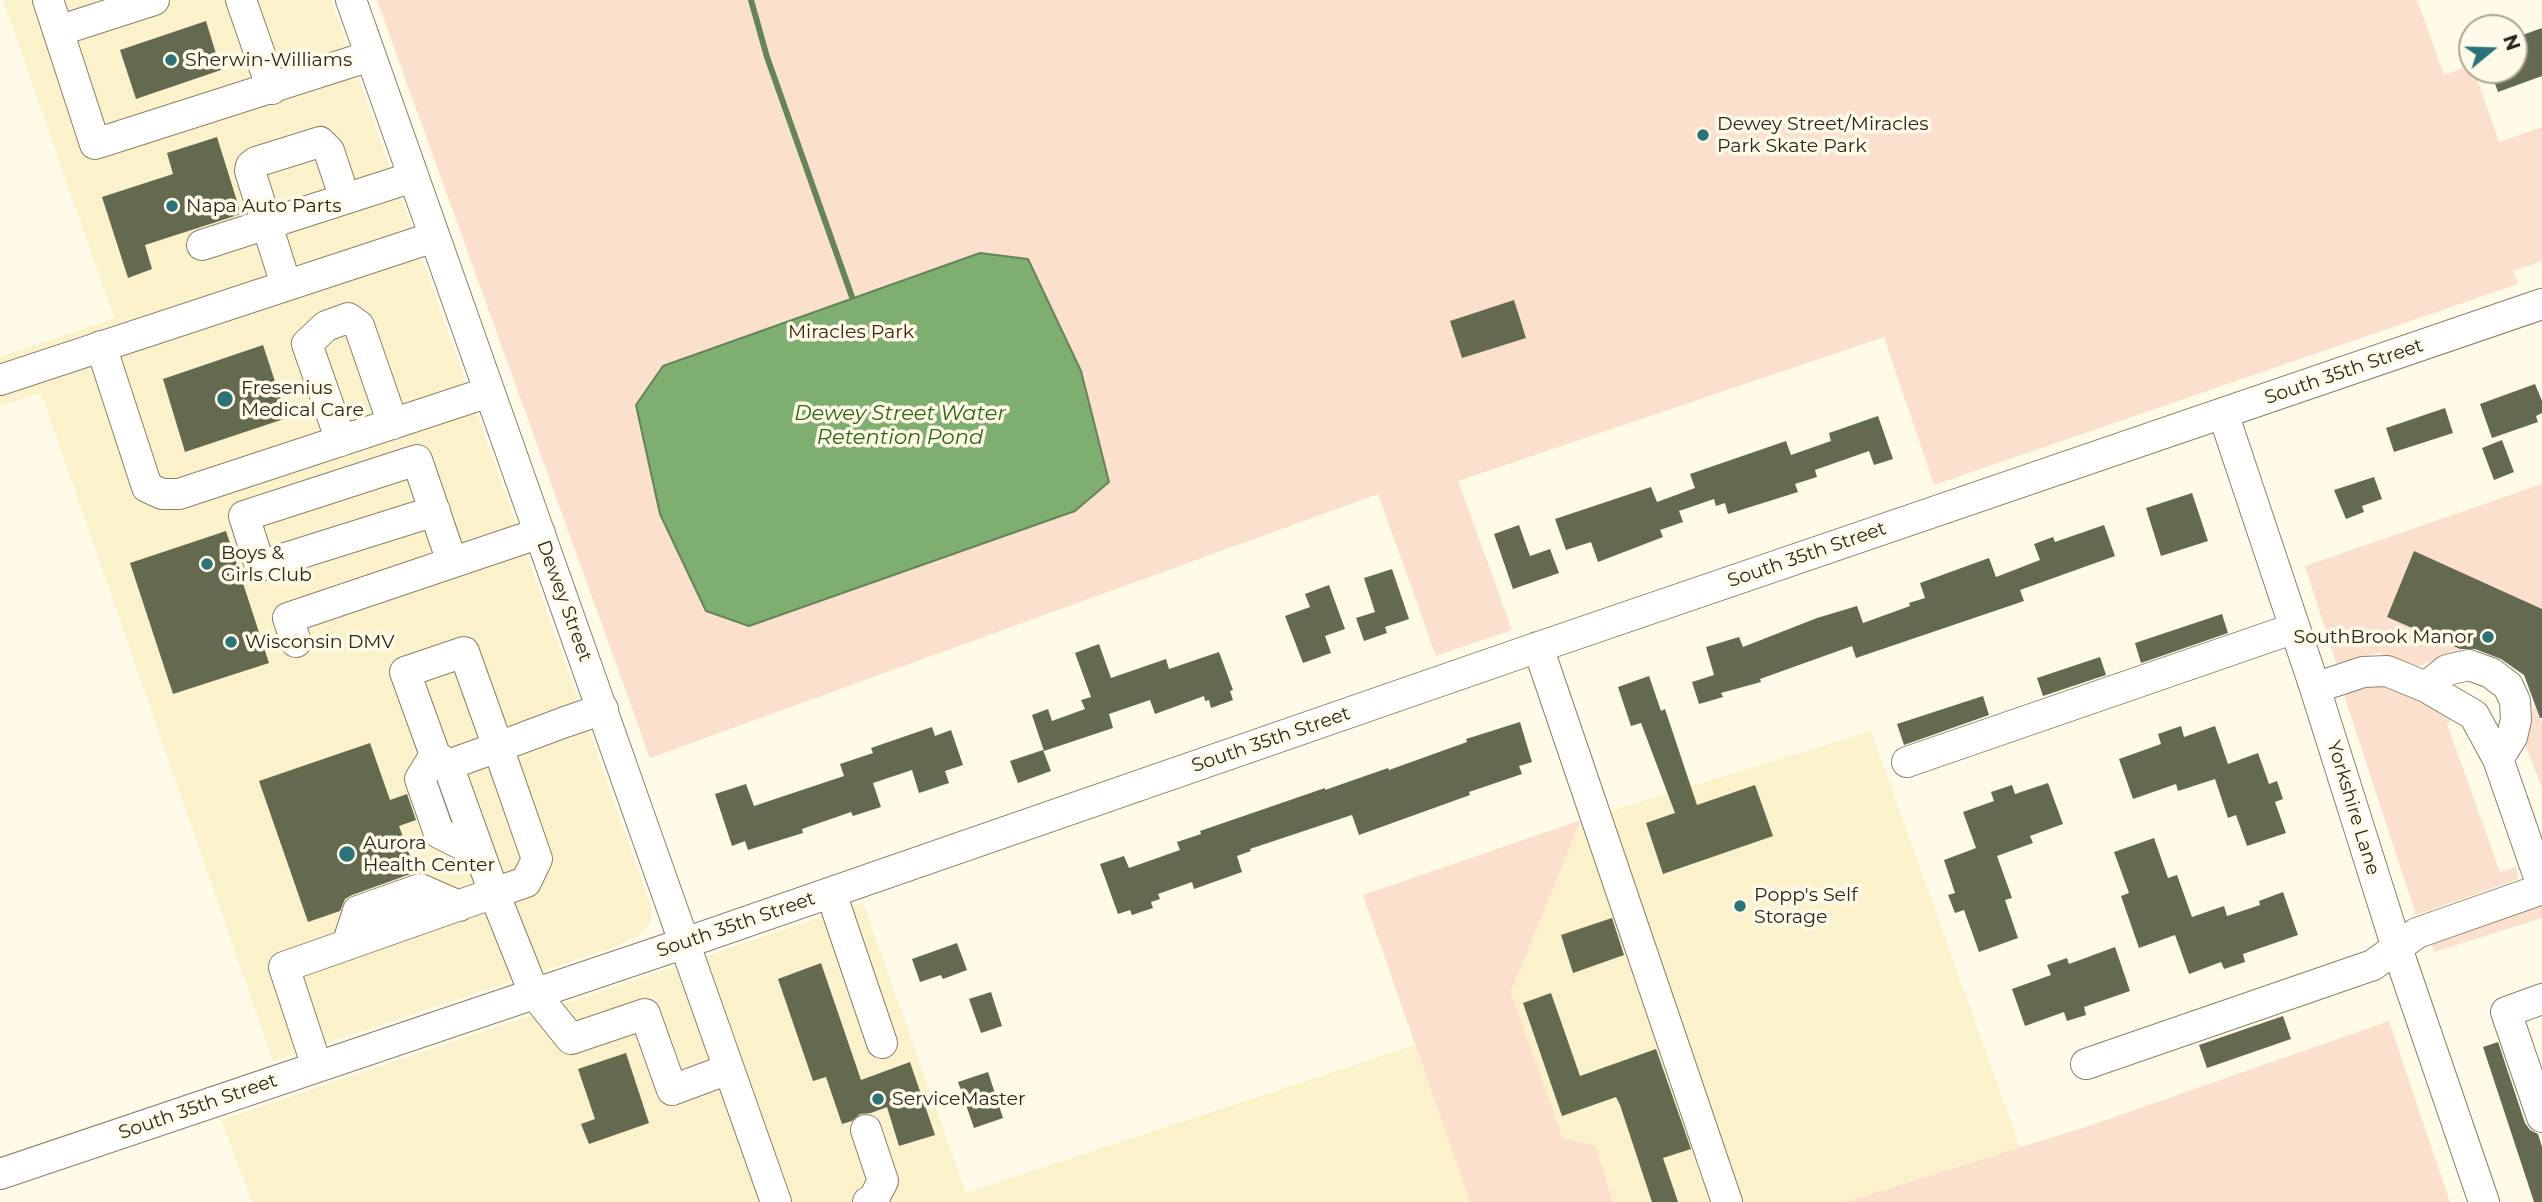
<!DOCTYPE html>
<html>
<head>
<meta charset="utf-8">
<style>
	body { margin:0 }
	#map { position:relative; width:2542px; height:1202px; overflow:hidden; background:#fffbe8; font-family:Montserrat,sans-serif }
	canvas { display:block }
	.north { position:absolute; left:2458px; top:14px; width:70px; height:70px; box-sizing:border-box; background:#fffbe8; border:2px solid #a9a696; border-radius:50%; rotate:71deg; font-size:19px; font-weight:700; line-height:28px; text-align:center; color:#29271b }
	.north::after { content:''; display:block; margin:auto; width:24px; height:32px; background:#297379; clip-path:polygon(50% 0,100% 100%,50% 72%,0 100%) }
</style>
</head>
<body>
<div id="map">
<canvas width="2542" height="1202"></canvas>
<div class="north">N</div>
</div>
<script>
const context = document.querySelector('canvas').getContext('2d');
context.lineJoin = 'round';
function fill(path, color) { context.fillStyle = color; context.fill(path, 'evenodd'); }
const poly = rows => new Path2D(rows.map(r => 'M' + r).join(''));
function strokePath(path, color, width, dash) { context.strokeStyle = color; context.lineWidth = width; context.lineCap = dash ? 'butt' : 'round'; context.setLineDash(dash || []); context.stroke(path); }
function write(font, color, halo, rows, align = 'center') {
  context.font = font + ' Montserrat,sans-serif'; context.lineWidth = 7; context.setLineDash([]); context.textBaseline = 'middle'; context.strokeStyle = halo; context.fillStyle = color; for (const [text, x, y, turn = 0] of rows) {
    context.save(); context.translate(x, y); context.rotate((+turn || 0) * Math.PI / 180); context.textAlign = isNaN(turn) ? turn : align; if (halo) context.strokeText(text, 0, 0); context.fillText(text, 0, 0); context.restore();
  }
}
const built = poly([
	[3,0,331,0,652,909,651,923,637,937,609,949,273,1061,41,393,0,406,0,357,114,318],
	[1871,731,2020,1147,2086,1127,2111,1202,1613,1202,1595,1145,1563,1139,1511,992,1581,820],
	[863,903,966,1193,1415,1045,1470,1202,252,1202,221,1120]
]);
const green = poly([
	[377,0,2417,0,2444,75,2472,65,2499,142,2542,127,2542,261,2513,271,2518,284,1934,485,1884,337,1458,481,1512,630,1436,656,1378,494,650,758],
	[2542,484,2542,609,2414,552,2387,617,2462,650,2419,666,2378,653,2337,666,2305,566],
	[2374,684,2410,689,2456,714,2447,724,2500,872,2516,867,2519,879,2416,915,2344,695],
	[2535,706,2542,724,2542,788,2521,734],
	[1581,820,1511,992,1563,1139,1595,1145,1613,1202,1470,1202,1363,895],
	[2542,898,2542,918,2434,952,2429,935],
	[2389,1021,2450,1202,1846,1202,2086,1127]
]);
const water = poly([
	[980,253,1028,259,1081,371,1109,482,1075,511,749,626,706,611,660,514,636,405,663,366,980,253]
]);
const stream = poly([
	[751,0,767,57,852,297]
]);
const building = poly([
	[206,21,221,70,136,99,120,50],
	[2542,28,2542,76,2498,92,2490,70,2514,70,2514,38],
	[217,137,241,214,145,245,152,269,128,278,102,197,173,174,167,153],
	[1514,300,1526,338,1462,358,1450,321],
	[263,345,287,418,185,452,163,379],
	[2535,384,2542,401,2542,413,2536,416,2538,422,2492,438,2480,404],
	[2445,408,2453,433,2394,452,2386,428],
	[1878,416,1893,459,1874,465,1869,451,1815,470,1817,477,1795,484,1798,492,1728,514,1725,503,1716,506,1714,499,1679,511,1683,522,1660,530,1663,537,1598,562,1591,542,1566,550,1555,519,1651,487,1657,502,1695,488,1690,474,1786,441,1791,455,1831,441,1829,433],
	[2502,440,2514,472,2494,480,2482,448],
	[2374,477,2382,499,2362,506,2364,512,2346,519,2334,490],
	[2192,493,2208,541,2161,556,2146,508],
	[1519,525,1530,556,1550,549,1559,573,1513,589,1494,534],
	[2104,525,2115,556,2020,590,2024,601,1856,658,1852,646,1760,679,1761,682,1721,693,1723,697,1699,704,1692,682,1714,675,1706,647,1739,637,1743,647,1817,618,1857,606,1863,623,1910,606,1909,603,1925,598,1920,583,1989,558,1996,577,2040,560,2034,544,2053,537,2055,542],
	[226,531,269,663,173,694,130,563],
	[2414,551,2542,609,2542,718,2540,718,2524,675,2501,659,2475,649,2460,649,2387,617],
	[1392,569,1409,619,1385,627,1387,633,1364,641,1356,618,1375,612,1364,578],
	[1329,585,1345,629,1325,636,1331,653,1303,663,1285,616,1310,607,1305,594],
	[2222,614,2228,633,2141,663,2135,643],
	[1099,644,1111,678,1166,659,1169,669,1219,652,1233,690,1230,691,1233,700,1211,708,1209,700,1205,701,1204,696,1155,714,1150,700,1109,714,1113,728,1044,751,1032,715,1048,709,1052,721,1085,709,1081,700,1091,697,1075,653],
	[2100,657,2106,675,2043,696,2037,678],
	[1649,676,1661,711,1665,709,1697,805,1755,785,1773,836,1663,874,1646,823,1675,813,1641,723,1631,726,1618,687],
	[1983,696,1989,715,1904,745,1897,724],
	[1520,722,1532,762,1519,766,1522,774,1469,792,1470,795,1359,835,1352,815,1250,849,1251,851,1237,856,1242,872,1194,889,1192,882,1158,894,1160,899,1151,902,1153,908,1132,915,1130,910,1118,914,1100,864,1124,856,1129,868,1180,850,1177,842,1201,834,1200,831,1325,788,1325,790,1388,768,1389,770,1467,742,1466,739],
	[2181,726,2184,737,2215,726,2228,764,2258,753,2269,784,2277,781,2283,799,2275,802,2286,833,2247,846,2236,815,2228,818,2215,779,2178,791,2176,784,2133,799,2119,759,2161,744,2158,734],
	[932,727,935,736,951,730,963,765,945,771,949,783,919,793,912,770,873,783,881,807,853,816,851,812,802,829,803,833,748,850,745,841,732,846,715,794,746,784,754,806,844,776,840,764,873,753,871,748],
	[370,743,390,800,407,794,416,820,399,826,416,872,352,895,345,899,340,911,308,922,259,781],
	[1043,750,1051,771,1018,783,1010,761],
	[2048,783,2063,824,2030,836,2033,843,1997,856,2012,898,2005,900,2018,938,1979,952,1964,910,1955,913,1948,895,1955,893,1944,860,1976,848,1963,812,1994,801,1991,792,2012,785,2015,794],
	[2154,838,2168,878,2177,875,2192,917,2224,906,2227,916,2260,905,2259,901,2283,892,2298,935,2243,954,2245,962,2224,969,2221,962,2189,974,2175,935,2139,948,2121,896,2129,893,2114,852],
	[1612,918,1624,955,1573,973,1561,935],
	[957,943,967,970,943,979,941,975,920,982,912,959],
	[2115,947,2130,991,2084,1007,2086,1015,2067,1021,2064,1012,2025,1026,2012,989,2051,975,2047,965,2067,958,2069,964],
	[821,963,861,1080,910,1062,935,1135,899,1146,887,1107,871,1113,860,1114,852,1121,842,1124,826,1077,813,1081,778,979],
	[991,992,1002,1026,981,1033,969,999],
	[1551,993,1580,1076,1656,1049,1691,1149,1663,1158,1678,1202,1652,1202,1620,1105,1616,1097,1562,1116,1523,1003],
	[2283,1016,2291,1039,2207,1068,2199,1045],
	[2498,1042,2525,1123,2530,1130,2538,1134,2542,1147,2542,1202,2534,1202,2483,1047],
	[626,1053,649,1123,589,1144,581,1124,595,1119,578,1069],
	[988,1072,1003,1118,974,1128,958,1082]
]);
const minor = poly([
	[48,0,95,144,370,56],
	[241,0,272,89],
	[351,0,776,1202],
	[58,31,154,0],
	[202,245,413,177],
	[286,285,250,171,251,166,256,162,320,142,329,151,345,199],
	[101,346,147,487,162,494,179,494,489,392],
	[0,380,434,237],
	[2223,413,2315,688,2397,948,2484,1202],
	[341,441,307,344,326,326,348,318,359,326,393,424],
	[435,511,260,566,244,516,417,460,452,562],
	[296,642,288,618,540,533],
	[1538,647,1727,1202],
	[2426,687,2447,670,2469,665,2491,673,2508,686,2515,701,2516,720,2512,737,2498,759],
	[2315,688,2363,672,2387,671,2426,687,2474,715,2498,759,2542,886],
	[435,755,420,779,439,833,479,853],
	[1907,762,2295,628],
	[448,765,435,755,405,672,464,652,498,747,537,859,526,882,494,893,448,765,498,747,565,722,603,709],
	[831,893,882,1043],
	[347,945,358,911,420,889,459,906],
	[2542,999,2506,1012,2542,1117],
	[2086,1064,2373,965,2417,933,2542,889],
	[317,1067,284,967,494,893,534,993,571,1039,645,1014,672,1090,729,1069],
	[866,1130,883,1181,873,1200,868,1202],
	[0,1174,685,943,1524,652,2542,304]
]);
const markers = [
	[171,60,7,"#297379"],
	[1703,135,7,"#297379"],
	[172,206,7,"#297379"],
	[225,399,9,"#297379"],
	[207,564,7,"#297379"],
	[2488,637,7,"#297379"],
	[231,642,7,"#297379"],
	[347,854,9,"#297379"],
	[1740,906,7,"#297379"],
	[878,1099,7,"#297379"]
];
const poiNames = [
	["Sherwin-Williams",185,60],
	["Dewey Street/Miracles",1717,124],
	["Park Skate Park",1717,146],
	["Napa Auto Parts",186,206],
	["Fresenius",241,388],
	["Medical Care",241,410],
	["Boys &",221,553],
	["Girls Club",221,575],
	["SouthBrook Manor",2474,637,"right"],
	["Wisconsin DMV",245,642],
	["Aurora",363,843],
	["Health Center",363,865],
	["Popp's Self",1754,895],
	["Storage",1754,917],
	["ServiceMaster",892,1099]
];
const parkNames = [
	["Miracles Park",851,332]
];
const streetNames = [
	["South 35th Street",2344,372,-19],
	["South 35th Street",1807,555,-19],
	["Dewey Street",564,601,70],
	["South 35th Street",1271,740,-19],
	["Yorkshire Lane",2353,808,73],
	["South 35th Street",736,925,-19],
	["South 35th Street",198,1107,-19]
];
const waterNames = [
	["Dewey Street Water",900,414],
	["Retention Pond",900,438]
];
fill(built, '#fbf2cb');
fill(green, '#fce0ce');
fill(water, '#7eaf70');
strokePath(water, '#648656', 2);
strokePath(stream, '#648656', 6);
fill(building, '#646a4f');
strokePath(minor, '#898266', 32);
strokePath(minor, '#fff', 30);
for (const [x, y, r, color] of markers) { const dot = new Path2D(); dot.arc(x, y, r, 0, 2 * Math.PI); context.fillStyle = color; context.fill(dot); strokePath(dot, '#fffbe8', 2.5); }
write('19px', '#29271b', '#fffbe8', poiNames, 'left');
write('19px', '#412511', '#fffbe8', parkNames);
write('19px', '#29271b', '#fffbe8', streetNames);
write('italic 21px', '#2a6811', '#fffbe8', waterNames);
</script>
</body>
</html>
